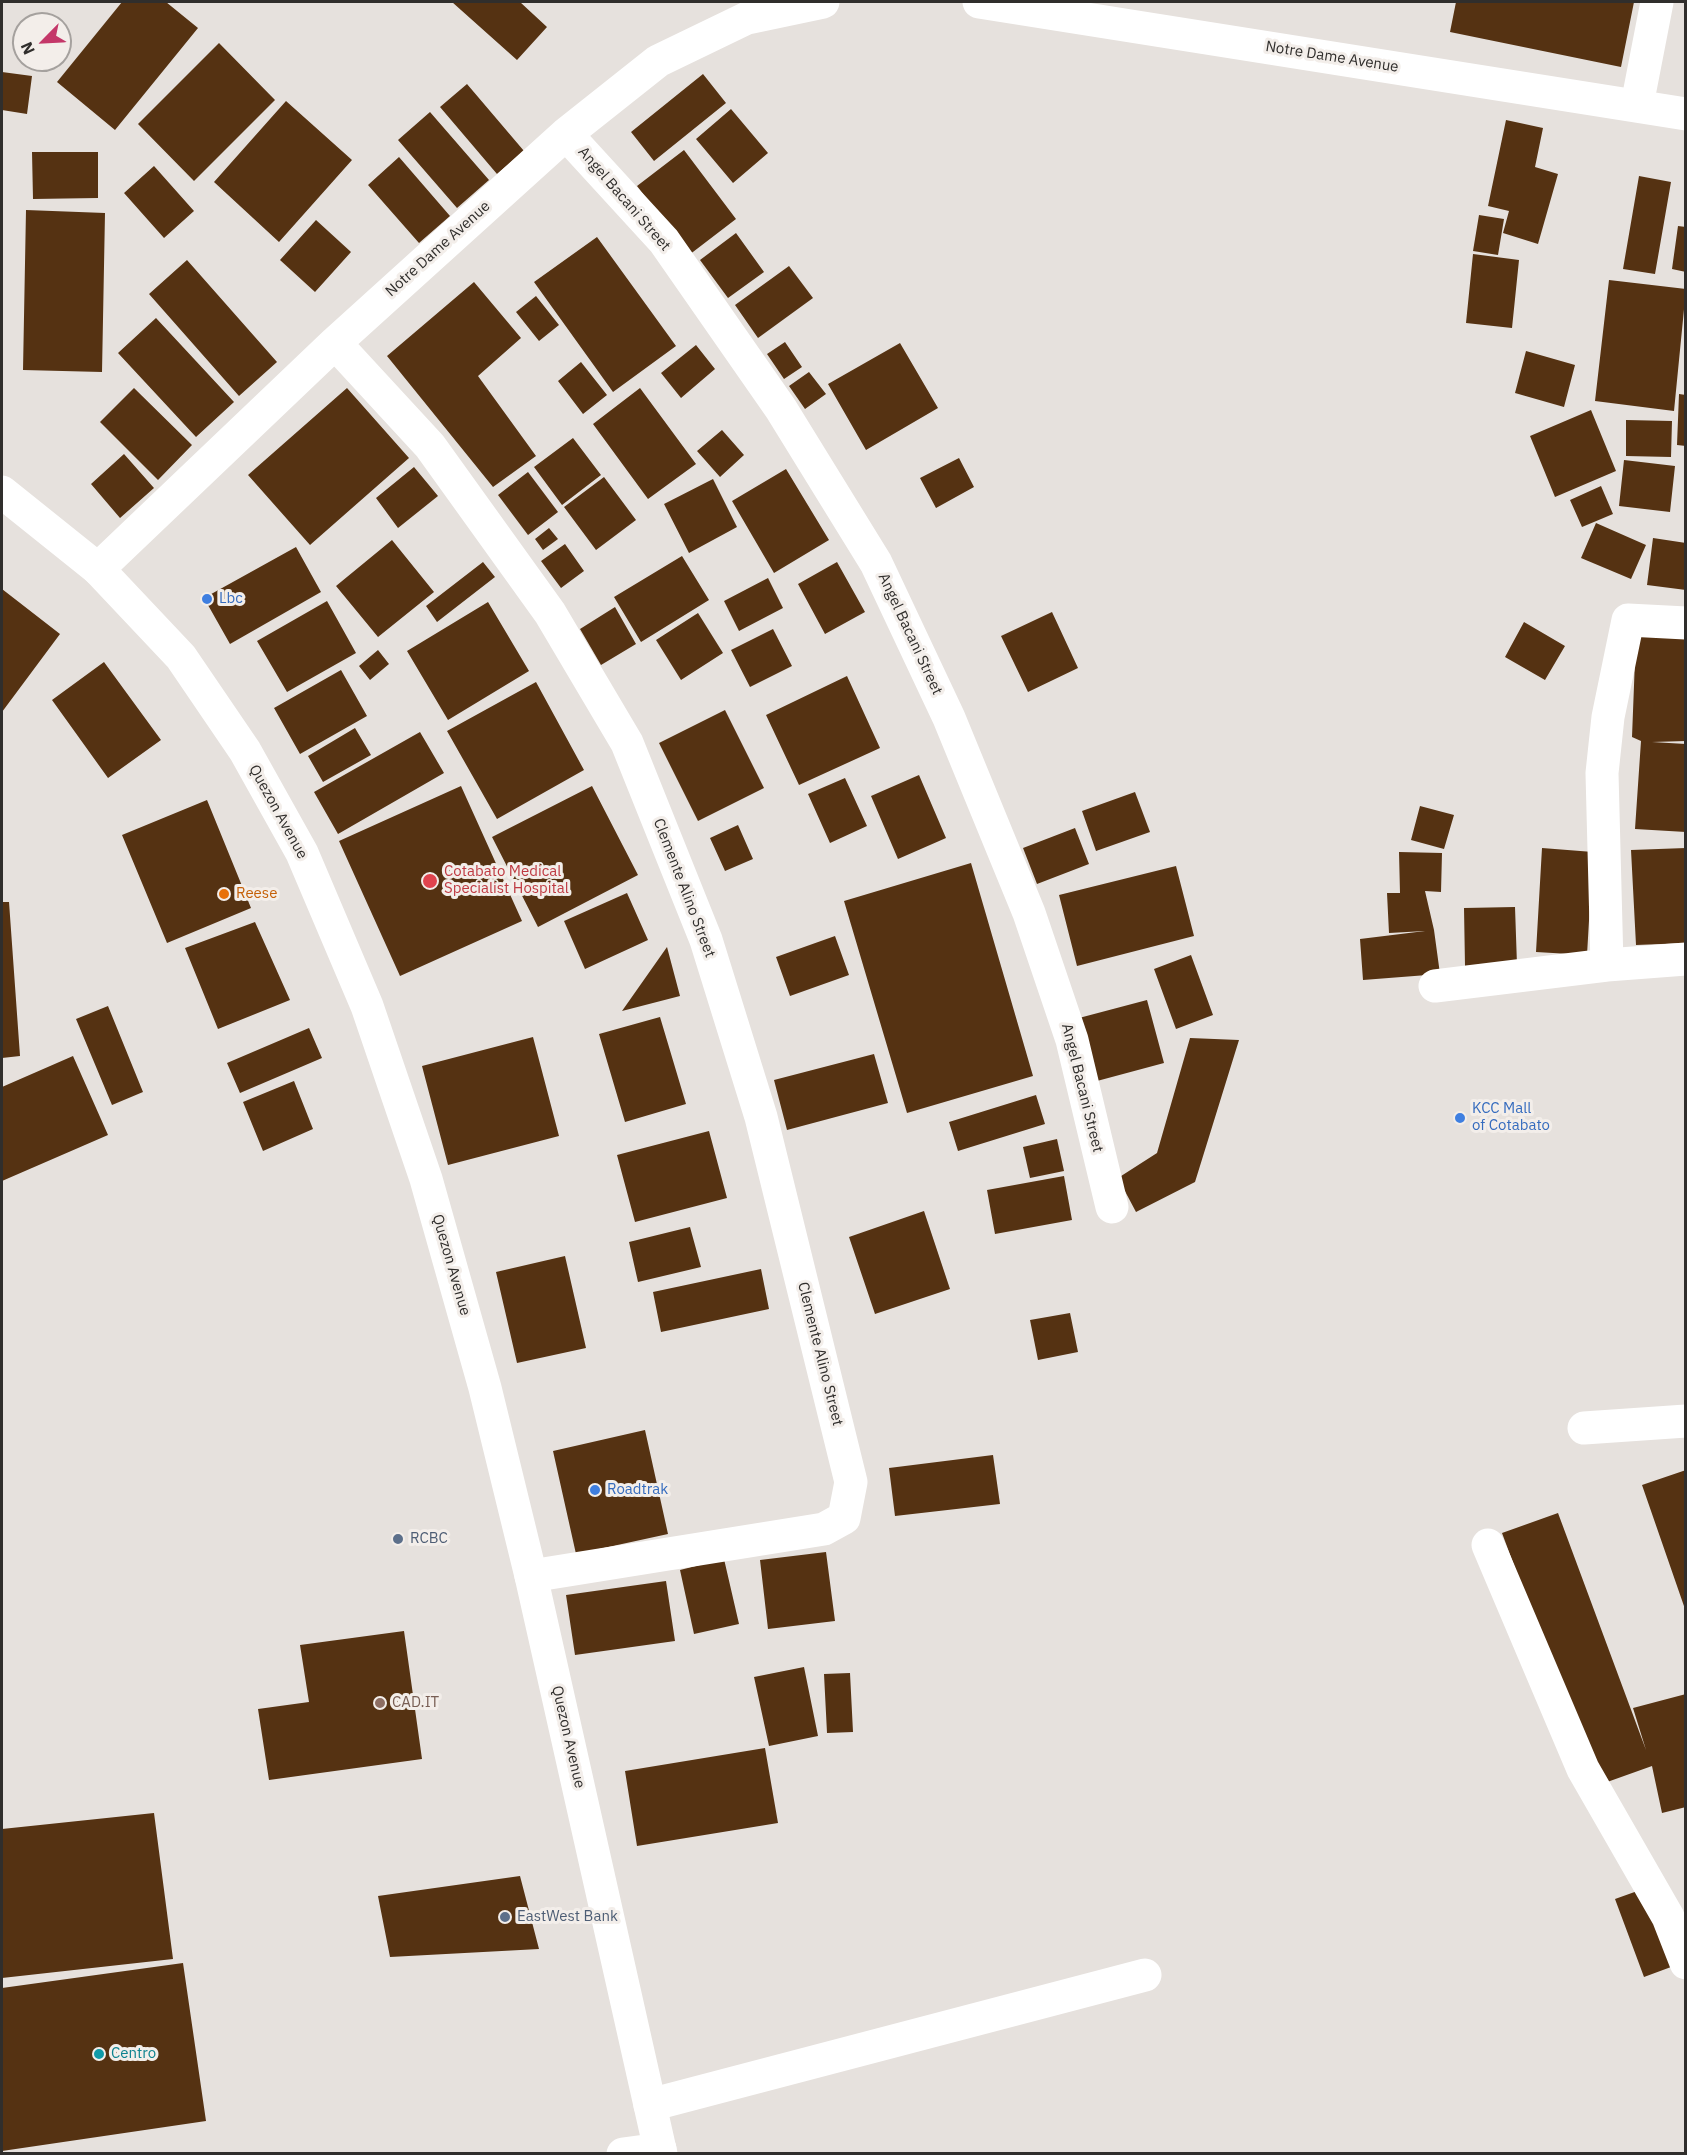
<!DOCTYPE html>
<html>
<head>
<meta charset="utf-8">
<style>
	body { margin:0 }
	#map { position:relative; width:1687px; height:2155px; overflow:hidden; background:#e6e1dd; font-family:"IBM Plex Sans",sans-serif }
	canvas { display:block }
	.frame { position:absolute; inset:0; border:3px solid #302e2c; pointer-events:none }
	.north { position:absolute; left:12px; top:12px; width:60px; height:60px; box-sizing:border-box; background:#f3eeea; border:2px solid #a5a19e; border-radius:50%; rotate:246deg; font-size:16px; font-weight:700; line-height:24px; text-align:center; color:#302e2c }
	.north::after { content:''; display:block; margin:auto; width:21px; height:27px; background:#c43769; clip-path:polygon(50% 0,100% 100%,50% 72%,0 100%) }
</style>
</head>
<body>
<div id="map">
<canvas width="1687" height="2155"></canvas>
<div class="frame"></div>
<div class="north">N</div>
</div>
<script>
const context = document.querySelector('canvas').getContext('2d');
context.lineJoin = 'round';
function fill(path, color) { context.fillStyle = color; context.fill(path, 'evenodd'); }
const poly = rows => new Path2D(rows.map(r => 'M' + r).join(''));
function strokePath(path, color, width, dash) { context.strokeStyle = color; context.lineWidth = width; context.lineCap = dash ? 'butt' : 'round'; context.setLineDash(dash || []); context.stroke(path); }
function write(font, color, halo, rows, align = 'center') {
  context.font = font + ' "IBM Plex Sans",sans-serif'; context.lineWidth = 6; context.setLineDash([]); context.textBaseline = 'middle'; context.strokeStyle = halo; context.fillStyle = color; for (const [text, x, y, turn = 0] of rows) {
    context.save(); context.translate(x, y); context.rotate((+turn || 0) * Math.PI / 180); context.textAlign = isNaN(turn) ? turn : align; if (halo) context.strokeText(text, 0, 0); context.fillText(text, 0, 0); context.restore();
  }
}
const building = poly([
	[122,2,166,2,198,28,115,130,57,82],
	[452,2,520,2,547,27,517,60],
	[1456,2,1634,2,1621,67,1450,32],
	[219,43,275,100,194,181,138,124],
	[2,72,32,76,27,114,2,110],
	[703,74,726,103,654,161,631,132],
	[467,84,524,151,497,174,440,107],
	[286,101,352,160,279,242,214,182],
	[731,109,768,153,733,183,696,139],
	[430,112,489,180,457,208,398,140],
	[1506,120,1543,128,1535,167,1558,174,1538,244,1503,233,1509,211,1488,206],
	[684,150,736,219,689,255,637,186],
	[32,152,98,152,98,198,33,199],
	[399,157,450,216,419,243,368,185],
	[154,166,194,211,164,238,124,193],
	[1639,176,1671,182,1655,274,1623,269],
	[26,210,105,213,102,372,23,370],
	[1479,215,1504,219,1498,255,1473,251],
	[316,220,351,252,315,292,280,260],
	[1678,226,1686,227,1686,272,1672,269],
	[736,233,764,272,728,298,700,260],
	[597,237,676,346,613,392,534,282],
	[1473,254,1519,260,1512,328,1466,323],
	[187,260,277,362,239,396,149,294],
	[789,266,813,298,758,338,735,305],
	[1609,280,1686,289,1674,411,1595,401],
	[474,282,521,338,478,376,536,456,493,487,387,356],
	[536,296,559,325,539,341,516,312],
	[156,318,234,402,196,437,118,353],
	[785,342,802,367,784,379,767,354],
	[900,343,938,408,866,450,828,384],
	[696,345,715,369,681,398,661,373],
	[1526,351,1575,365,1564,407,1515,393],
	[581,362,607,395,583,414,558,381],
	[809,372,826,394,805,409,789,386],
	[134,388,192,445,158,480,100,422],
	[347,388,409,458,310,545,248,475],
	[640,388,696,464,648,499,593,424],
	[1679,394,1686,395,1686,446,1677,445],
	[1591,410,1616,471,1555,497,1530,436],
	[1626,420,1672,421,1671,457,1626,456],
	[722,430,744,455,720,477,697,451],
	[573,438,601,475,562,505,534,467],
	[124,454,154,488,120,518,91,484],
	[959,458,974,487,936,508,920,478],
	[1624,460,1675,466,1670,512,1619,506],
	[414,467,438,496,398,528,376,498],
	[786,469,829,540,774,573,732,501],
	[528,472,558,512,528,535,498,495],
	[604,477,636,520,596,550,564,507],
	[713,479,737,527,689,553,664,504],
	[1601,486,1613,514,1582,527,1570,500],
	[1596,523,1646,545,1631,579,1581,558],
	[549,528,558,539,543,550,535,539],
	[1653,538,1686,543,1686,590,1647,585],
	[392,540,434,592,378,637,336,586],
	[565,544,584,571,561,588,541,561],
	[296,547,321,592,230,644,204,598],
	[682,556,709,600,641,642,614,597],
	[483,562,495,577,437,622,426,606],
	[837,562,865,612,825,634,798,584],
	[768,578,783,608,739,631,724,601],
	[2,589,60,634,2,712],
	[327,601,356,653,287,692,257,641],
	[488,602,529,671,448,720,407,651],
	[615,607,636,644,601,665,580,629],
	[1052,612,1078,668,1028,692,1001,636],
	[698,613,723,653,681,680,656,640],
	[1524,622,1565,646,1545,680,1505,657],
	[773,629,792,666,750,687,731,650],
	[1636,634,1686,637,1686,741,1652,742,1686,744,1686,832,1635,829,1641,741,1632,737],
	[378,650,389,664,370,680,359,666],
	[104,662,161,740,108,778,52,700],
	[341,670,367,716,300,754,274,708],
	[847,676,880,748,799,785,766,715],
	[536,682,584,770,497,819,447,731],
	[725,710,764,788,698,821,659,743],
	[355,728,371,755,323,782,308,756],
	[420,732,444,773,338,834,314,792],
	[919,775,946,838,898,859,871,796],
	[845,778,867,826,830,843,808,794],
	[461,786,522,921,400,976,339,841],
	[592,786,638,875,538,927,492,837],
	[1135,792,1150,832,1096,851,1082,811],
	[207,800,251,908,167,943,122,835],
	[1420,806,1454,815,1444,849,1411,840],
	[738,825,753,859,725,871,710,838],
	[1075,828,1089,864,1037,884,1023,848],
	[1542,848,1593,852,1587,955,1536,952],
	[1686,848,1686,943,1636,945,1631,850],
	[1399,852,1442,853,1441,892,1425,891,1434,930,1440,974,1363,980,1360,939,1425,931,1389,933,1387,893,1400,893],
	[971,863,1033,1076,907,1113,844,901],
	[1176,866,1194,936,1077,966,1059,895],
	[627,893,648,940,585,969,564,921],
	[2,902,9,902,20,1056,2,1058],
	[1515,907,1517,965,1465,966,1464,908],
	[255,922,290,1000,218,1029,185,948],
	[835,936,849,975,790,996,776,957],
	[667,947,680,996,622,1011],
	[1191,955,1213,1015,1176,1029,1154,969],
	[1147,1000,1164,1063,1097,1081,1079,1018],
	[108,1006,143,1092,112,1105,76,1019],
	[660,1017,686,1104,625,1122,599,1034],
	[309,1028,322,1058,240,1093,227,1063],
	[533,1037,559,1136,448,1165,422,1066],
	[1190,1038,1239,1040,1195,1182,1136,1212,1118,1178,1157,1153],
	[874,1054,888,1103,787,1130,774,1080],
	[73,1056,108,1135,2,1181,2,1087],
	[294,1081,313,1129,263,1151,243,1102],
	[1036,1095,1045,1124,958,1151,949,1122],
	[709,1131,727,1198,635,1222,617,1155],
	[1057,1139,1064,1171,1030,1178,1023,1147],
	[1064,1176,1072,1220,995,1234,987,1190],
	[924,1211,950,1289,875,1314,849,1237],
	[690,1227,701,1267,638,1282,629,1242],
	[565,1256,586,1348,517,1363,496,1272],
	[761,1269,769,1309,661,1332,653,1292],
	[1070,1313,1078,1352,1038,1360,1030,1320],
	[645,1430,668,1534,576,1554,553,1451],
	[993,1455,1000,1504,895,1516,889,1468],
	[1686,1470,1686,1609,1685,1609,1642,1485],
	[1558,1513,1646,1750,1633,1708,1686,1694,1686,1807,1662,1813,1652,1766,1596,1786,1502,1533],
	[826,1552,835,1621,768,1629,760,1560],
	[724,1559,739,1624,694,1634,680,1570],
	[666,1581,675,1641,575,1655,566,1595],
	[404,1631,422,1759,269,1780,258,1709,309,1702,300,1645],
	[804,1667,818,1736,769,1746,754,1677],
	[850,1673,853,1732,827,1733,824,1674],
	[765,1748,778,1823,637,1846,625,1771],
	[154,1813,173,1959,2,1978,2,1829],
	[520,1876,539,1949,390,1957,378,1896],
	[1643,1889,1671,1967,1644,1977,1615,1899],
	[183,1963,206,2121,2,2151,2,1988]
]);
const minor = poly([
	[979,2,1686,114],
	[1637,105,1657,2],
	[566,134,664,241,781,409,876,563,949,718,1029,913,1072,1040,1112,1207],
	[335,343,430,446,550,613,627,743,706,940,761,1117,851,1482,844,1518,824,1529,531,1576],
	[98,569,335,343,566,134,658,61,747,18,823,2],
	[1607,965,1602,773,1608,717,1628,620,1686,623],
	[1435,986,1607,965,1686,959],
	[1584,1428,1686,1421],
	[1488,1545,1583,1769,1668,1917,1686,1963],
	[650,2105,1145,1975],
	[623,2154,660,2149]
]);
const major = poly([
	[2,492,98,569,181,657,245,751,302,853,367,1006,426,1179,485,1388,531,1576,661,2154]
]);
const markers = [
	[207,599,6,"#3f7fe0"],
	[430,881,8,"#e0444e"],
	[224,894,6,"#e8710a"],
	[1460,1118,6,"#3f7fe0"],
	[595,1490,6,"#3f7fe0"],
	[398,1539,6,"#5c6f8a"],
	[380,1703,6,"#8d6e63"],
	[505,1917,6,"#5c6f8a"],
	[99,2054,6,"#0f9aa8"]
];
const streetNames = [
	["Notre Dame Avenue",1332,57,9],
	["Angel Bacani Street",624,199,49],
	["Notre Dame Avenue",438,249,-42],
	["Angel Bacani Street",910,634,65],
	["Quezon Avenue",278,812,61],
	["Clemente Alino Street",684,888,69],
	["Angel Bacani Street",1082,1088,76],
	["Quezon Avenue",451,1265,74],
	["Clemente Alino Street",820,1354,76],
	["Quezon Avenue",568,1737,77]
];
const shopNames = [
	["Lbc",219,599],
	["KCC Mall",1472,1109],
	["of Cotabato",1472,1126],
	["Roadtrak",607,1490]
];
const healthNames = [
	["Cotabato Medical",444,872],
	["Specialist Hospital",444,889]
];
const foodNames = [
	["Reese",236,894]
];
const serviceNames = [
	["RCBC",410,1539],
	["EastWest Bank",517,1917]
];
const educationNames = [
	["CAD.IT",392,1703]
];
const cultureNames = [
	["Centro",111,2054]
];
fill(building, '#553212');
strokePath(minor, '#fff', 33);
strokePath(major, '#fff', 33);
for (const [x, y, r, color] of markers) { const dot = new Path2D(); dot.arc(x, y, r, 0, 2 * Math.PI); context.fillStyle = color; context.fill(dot); strokePath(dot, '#f3eeea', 2); }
write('15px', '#302e2c', '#f3eeea', streetNames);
write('15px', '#366cbe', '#f3eeea', shopNames, 'left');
write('15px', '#be3a42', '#f3eeea', healthNames, 'left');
write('15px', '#c56008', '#f3eeea', foodNames, 'left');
write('15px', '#4e5e75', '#f3eeea', serviceNames, 'left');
write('15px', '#785e54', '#f3eeea', educationNames, 'left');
write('15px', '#0d838f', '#f3eeea', cultureNames, 'left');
</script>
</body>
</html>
